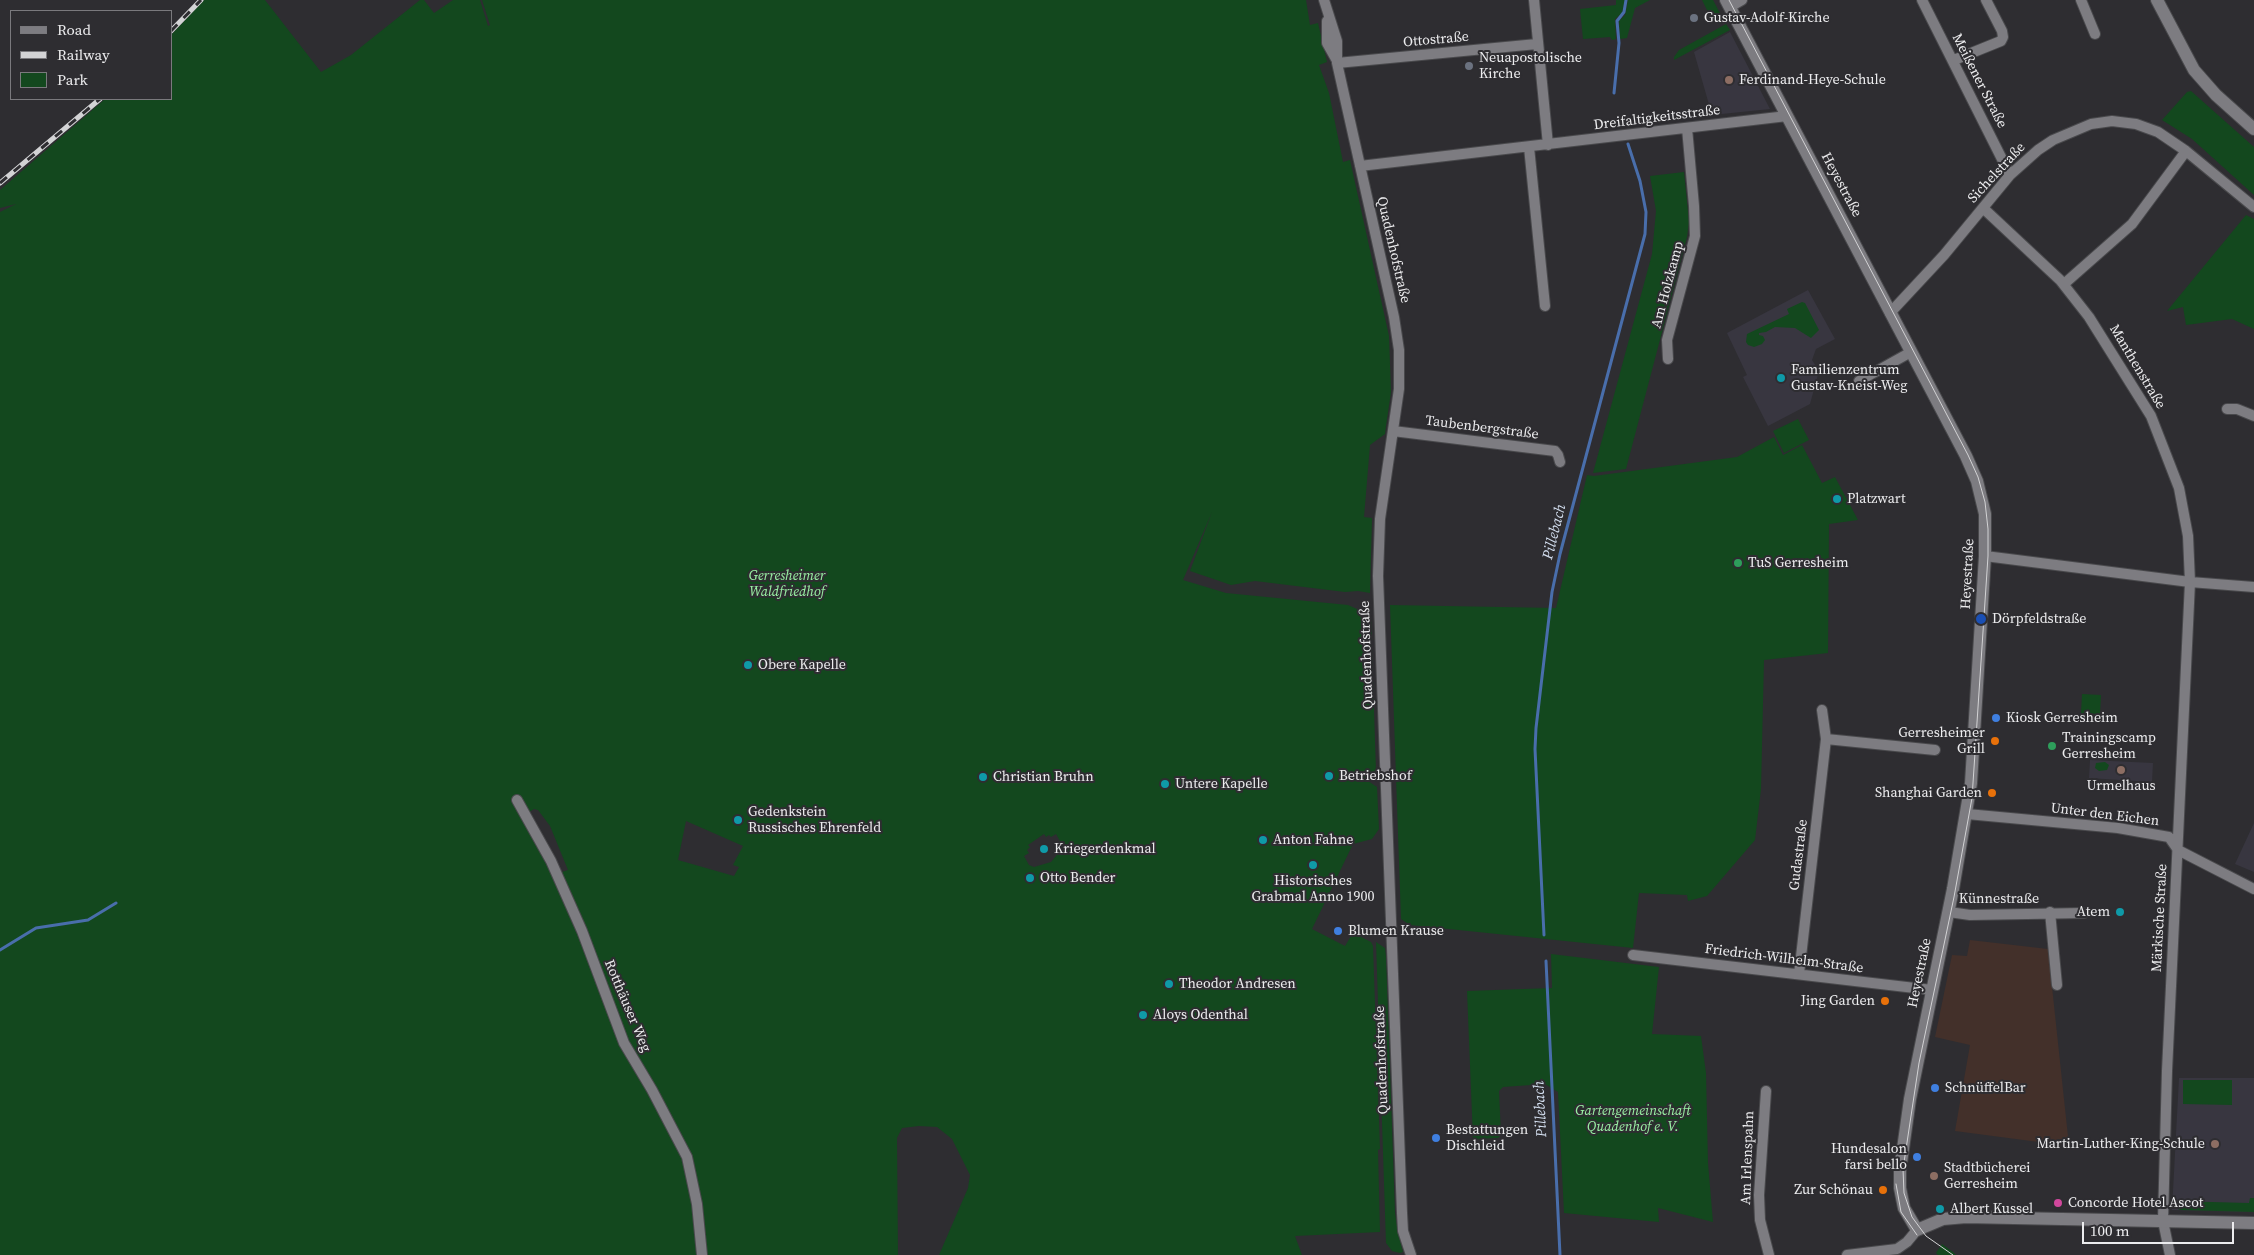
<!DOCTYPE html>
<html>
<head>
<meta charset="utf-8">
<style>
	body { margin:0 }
	#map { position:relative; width:2254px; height:1255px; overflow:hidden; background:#2e2d31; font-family:"Source Serif 4",serif }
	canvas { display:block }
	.legend { position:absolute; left:10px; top:10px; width:162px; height:90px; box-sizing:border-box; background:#2e2d31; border:1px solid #7a797d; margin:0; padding:6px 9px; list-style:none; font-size:15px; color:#ececee }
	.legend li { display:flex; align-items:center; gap:10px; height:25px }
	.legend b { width:25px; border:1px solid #7a797d }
	.scale { position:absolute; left:2082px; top:1222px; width:152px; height:22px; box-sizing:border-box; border:2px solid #ececee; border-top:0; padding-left:6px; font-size:15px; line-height:18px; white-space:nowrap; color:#ececee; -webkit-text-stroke:4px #2e2d31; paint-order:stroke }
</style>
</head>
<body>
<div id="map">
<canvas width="2254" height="1255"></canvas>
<ul class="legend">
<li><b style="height:6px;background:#7d7c81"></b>Road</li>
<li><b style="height:6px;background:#d3d3d5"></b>Railway</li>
<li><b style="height:14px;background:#13481e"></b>Park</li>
</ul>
<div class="scale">100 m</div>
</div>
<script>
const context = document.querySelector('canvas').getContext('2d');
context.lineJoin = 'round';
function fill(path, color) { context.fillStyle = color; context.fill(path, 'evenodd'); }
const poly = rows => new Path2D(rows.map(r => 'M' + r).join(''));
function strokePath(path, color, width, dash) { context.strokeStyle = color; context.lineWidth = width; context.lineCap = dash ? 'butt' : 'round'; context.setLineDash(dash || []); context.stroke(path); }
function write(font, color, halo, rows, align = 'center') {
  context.font = font + ' "Source Serif 4",serif'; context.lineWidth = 4; context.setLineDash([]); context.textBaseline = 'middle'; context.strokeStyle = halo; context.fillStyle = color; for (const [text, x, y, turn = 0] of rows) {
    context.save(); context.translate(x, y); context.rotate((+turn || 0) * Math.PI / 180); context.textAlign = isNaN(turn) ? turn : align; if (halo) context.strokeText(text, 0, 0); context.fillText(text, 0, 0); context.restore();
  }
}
const commercial = poly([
	[1970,940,2048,949,2069,1146,1955,1131,1970,1045,1935,1037,1952,955,1967,956]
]);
const built = poly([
	[1730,32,1770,109,1712,115,1694,52],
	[1808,290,1835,339,1816,349,1812,360,1819,371,1810,404,1768,426,1743,377,1747,375,1727,333],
	[2090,760,2153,763,2152,782,2089,778],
	[2254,823,2254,872,2235,864],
	[2179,1078,2254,1078,2254,1212,2172,1210]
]);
const green = poly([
	[204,0,265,0,321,72,351,55,420,0,424,0,434,13,453,0,480,0,488,26,490,25,482,0,1306,0,1310,25,1318,23,1327,62,1319,65,1329,93,1343,162,1350,160,1389,336,1391,392,1386,426,1385,434,1370,445,1364,517,1372,518,1370,593,1358,591,1345,592,1255,581,1231,585,1190,571,1212,512,1183,580,1226,593,1348,605,1357,609,1360,617,1371,618,1376,772,1371,774,1365,771,1365,779,1377,787,1379,829,1372,839,1353,844,1312,929,1345,946,1353,933,1371,942,1373,946,1380,1149,1378,1150,1380,1232,1295,1236,1302,1255,939,1255,968,1188,970,1175,952,1139,937,1127,919,1126,902,1128,897,1138,898,1255,705,1255,688,1152,680,1132,688,1176,699,1255,0,1255,0,212,16,204,0,208,0,190,105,99,171,99,171,35],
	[534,809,538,810,550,826,568,870,559,873,526,814],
	[686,821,743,846,733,865,739,867,734,876,678,860],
	[1044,834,1046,837,1049,835,1051,837,1056,834,1061,843,1061,850,1051,862,1034,867,1029,865,1024,856,1029,853,1027,850,1030,847,1028,845],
	[1616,0,1625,0,1622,13,1615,19,1616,39,1612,40,1610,37,1583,39,1580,9,1616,5],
	[1628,0,1650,0,1635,8,1627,38,1620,39,1619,21,1625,15],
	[1702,0,1713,0,1721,15,1712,20],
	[1726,24,1730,30,1674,60,1674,57,1679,50],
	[2191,91,2254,147,2254,195,2192,139,2162,120,2187,92],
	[1684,172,1689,222,1687,237,1626,469,1593,473,1652,254,1656,211,1650,176],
	[2246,215,2254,219,2254,329,2232,319,2186,325,2183,307,2167,311],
	[1802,302,1805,303,1819,330,1811,338,1795,328,1775,327,1766,332,1759,333,1759,335,1763,336,1765,340,1762,344,1754,347,1748,345,1746,342,1747,334,1789,314,1787,309],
	[1798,419,1809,440,1784,453,1773,431],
	[1774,437,1783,455,1802,445,1822,483,1835,477,1858,520,1829,524,1828,653,1764,660,1761,789,1755,840,1707,896,1688,901,1687,895,1639,893,1633,948,1410,925,1401,919,1390,605,1556,608,1587,475,1594,476,1737,457],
	[2082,694,2101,695,2100,714,2081,713],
	[2105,762,2109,765,2107,770,2099,771,2095,768,2096,763],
	[1376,942,1385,948,1386,957,1395,1213,1398,1233,1403,1252,1400,1253,1392,1251,1386,1243],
	[1551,954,1659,967,1652,1034,1701,1036,1706,1073,1708,1163,1713,1222,1658,1208,1659,1222,1564,1213,1558,1092,1545,1084,1503,1087,1499,1091,1501,1135,1498,1138,1473,1139,1467,991,1552,988],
	[2183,1080,2232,1080,2232,1105,2183,1104],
	[2250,1198,2254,1198,2254,1212,2180,1210,2176,1208,2173,1201,2249,1203],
	[1942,1244,1953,1252,1956,1255,1938,1255,1936,1253]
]);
const stream = poly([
	[1614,93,1619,43,1617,21,1624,12,1626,0],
	[1544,935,1535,749,1536,728,1552,592,1560,554,1645,234,1646,212,1640,181,1628,144],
	[0,950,36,928,88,920,116,903],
	[1546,961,1560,1255]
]);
const street = poly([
	[1324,0,1337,41,1337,63,1394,317,1399,350,1399,389,1380,519,1378,576,1402,1213,1403,1231,1411,1255],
	[1534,0,1548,145],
	[1922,0,2010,175],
	[2081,0,2095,34],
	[1730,7,1742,0],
	[1327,21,1327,43,1336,59],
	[1954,60,2001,41,2003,37,2002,31,1986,0],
	[1337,63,1537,44],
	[1529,147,1545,306],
	[1360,166,1787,116],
	[1983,208,2060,280,2089,317,2151,416,2179,488,2188,536,2190,582,2167,1071,2163,1221,2170,1255],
	[2064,284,2132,224,2186,151],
	[1890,313,1944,255,2010,175,2038,150,2053,140,2091,124,2112,121,2136,124,2158,132,2186,151,2254,207],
	[1668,359,1667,340,1695,236,1694,206,1687,128],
	[1859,381,1911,352],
	[2227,409,2237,409,2254,416],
	[1393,431,1555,451,1558,455,1560,462],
	[1985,556,2190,582,2254,587],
	[1826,739,1935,750],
	[517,800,551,861,582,931,624,1043,652,1090,687,1157,697,1204,702,1255],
	[1967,814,2118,828,2169,837,2178,850,2254,889],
	[1949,912,1970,915,2084,913],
	[2050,912,2057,985],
	[1633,955,1932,990],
	[1799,974,1826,739,1822,710],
	[1766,1091,1759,1195,1760,1220,1769,1255],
	[1847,1255,1897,1249,1907,1242,1917,1230]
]);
const secondary = poly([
	[1726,0,1966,456,1977,481,1985,514,1985,556,1971,783,1953,889,1910,1099,1900,1170,1900,1188,1904,1208,1917,1230,1943,1219,1966,1217,2254,1223],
	[2157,0,2194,70,2216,95,2254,129]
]);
const tram = poly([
	[1729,0,1968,455,1978,477,1985,502,1988,529,1988,556,1972,798,1954,897,1919,1063,1903,1169,1904,1193,1912,1217,1926,1236,1953,1255],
	[1896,1184,1901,1212,1917,1235]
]);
const rail = poly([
	[171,31,201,0],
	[0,183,100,99]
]);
const markers = [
	[1694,18,5,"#6b7280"],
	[1469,66,5,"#6b7280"],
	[1729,80,5,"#8d6e63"],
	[1781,378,5,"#0f9aa8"],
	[1837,499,5,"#0f9aa8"],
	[1738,563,5,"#2e9e5b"],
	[1981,619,6,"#1a4fb4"],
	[748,665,5,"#0f9aa8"],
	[1996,718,5,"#3f7fe0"],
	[1995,741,5,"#e8710a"],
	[2052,746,5,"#2e9e5b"],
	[2121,770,5,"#8d6e63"],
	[1329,776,5,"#0f9aa8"],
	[983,777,5,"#0f9aa8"],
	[1165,784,5,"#0f9aa8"],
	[1992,793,5,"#e8710a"],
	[738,820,5,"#0f9aa8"],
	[1263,840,5,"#0f9aa8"],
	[1044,849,5,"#0f9aa8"],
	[1313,865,5,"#0f9aa8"],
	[1030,878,5,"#0f9aa8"],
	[2120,912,5,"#0f9aa8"],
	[1338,931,5,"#3f7fe0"],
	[1169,984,5,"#0f9aa8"],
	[1885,1001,5,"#e8710a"],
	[1143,1015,5,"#0f9aa8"],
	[1935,1088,5,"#3f7fe0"],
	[1436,1138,5,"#3f7fe0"],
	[2215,1144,5,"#8d6e63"],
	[1917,1157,5,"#3f7fe0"],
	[1934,1176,5,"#8d6e63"],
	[1883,1190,5,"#e8710a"],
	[2058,1203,5,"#d1479c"],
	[1940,1209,5,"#0f9aa8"]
];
const poiNames = [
	["Gustav-Adolf-Kirche",1704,18],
	["Neuapostolische",1479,58],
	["Kirche",1479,74],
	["Ferdinand-Heye-Schule",1739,80],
	["Familienzentrum",1791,370],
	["Gustav-Kneist-Weg",1791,386],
	["Platzwart",1847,499],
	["TuS Gerresheim",1748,563],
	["Dörpfeldstraße",1992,619],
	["Obere Kapelle",758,665],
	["Kiosk Gerresheim",2006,718],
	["Gerresheimer",1985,733,"right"],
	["Grill",1985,749,"right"],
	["Trainingscamp",2062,738],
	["Gerresheim",2062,754],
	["Betriebshof",1339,776],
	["Christian Bruhn",993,777],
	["Untere Kapelle",1175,784],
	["Urmelhaus",2121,786,"center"],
	["Shanghai Garden",1982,793,"right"],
	["Gedenkstein",748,812],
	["Russisches Ehrenfeld",748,828],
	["Anton Fahne",1273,840],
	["Kriegerdenkmal",1054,849],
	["Otto Bender",1040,878],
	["Historisches",1313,881,"center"],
	["Grabmal Anno 1900",1313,897,"center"],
	["Atem",2110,912,"right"],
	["Blumen Krause",1348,931],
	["Theodor Andresen",1179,984],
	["Jing Garden",1875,1001,"right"],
	["Aloys Odenthal",1153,1015],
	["SchnüffelBar",1945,1088],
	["Bestattungen",1446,1130],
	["Dischleid",1446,1146],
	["Martin-Luther-King-Schule",2205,1144,"right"],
	["Hundesalon",1907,1149,"right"],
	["farsi bello",1907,1165,"right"],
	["Stadtbücherei",1944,1168],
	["Gerresheim",1944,1184],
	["Zur Schönau",1873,1190,"right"],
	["Concorde Hotel Ascot",2068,1203],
	["Albert Kussel",1950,1209]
];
const streetNames = [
	["Ottostraße",1436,40,-5],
	["Meißener Straße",1979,81,63],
	["Dreifaltigkeitsstraße",1657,118,-7],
	["Sichelstraße",1997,173,-47],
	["Heyestraße",1841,185,62],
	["Quadenhofstraße",1393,250,77],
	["Am Holzkamp",1668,285,-75],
	["Manthenstraße",2137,367,59],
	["Taubenbergstraße",1482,428,7],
	["Heyestraße",1968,574,-87],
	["Quadenhofstraße",1367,655,-92],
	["Unter den Eichen",2105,815,7],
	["Gudastraße",1799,855,-83],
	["Künnestraße",1999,899],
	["Märkische Straße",2160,918,-87],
	["Friedrich-Wilhelm-Straße",1784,959,7],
	["Heyestraße",1920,973,-78],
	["Rotthäuser Weg",627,1006,67],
	["Quadenhofstraße",1382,1060,-92],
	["Am Irlenspahn",1748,1158,-88]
];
const parkNames = [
	["Gerresheimer",787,576],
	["Waldfriedhof",787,592],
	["Gartengemeinschaft",1633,1111],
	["Quadenhof e. V.",1633,1127]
];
const waterNames = [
	["Pillebach",1555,532,-76],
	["Pillebach",1541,1109,-93]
];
fill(commercial, '#43302a');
fill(built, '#383640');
fill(green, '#13481e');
strokePath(stream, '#496eab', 3);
strokePath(street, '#49494c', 12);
strokePath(secondary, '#49494c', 14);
strokePath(street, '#7d7c81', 10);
strokePath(secondary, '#7d7c81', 12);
strokePath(tram, '#d3d3d5', 1);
strokePath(rail, '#d3d3d5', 5);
strokePath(rail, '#2e2d31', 3, [9]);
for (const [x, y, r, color] of markers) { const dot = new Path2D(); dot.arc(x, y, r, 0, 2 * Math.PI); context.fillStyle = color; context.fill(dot); strokePath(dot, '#2e2d31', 2); }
write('14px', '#ececee', '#2e2d31', poiNames, 'left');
write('14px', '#ececee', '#2e2d31', streetNames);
write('italic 14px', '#9af1a4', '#2e2d31', parkNames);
write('italic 15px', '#d3deef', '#2e2d31', waterNames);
</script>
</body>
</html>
